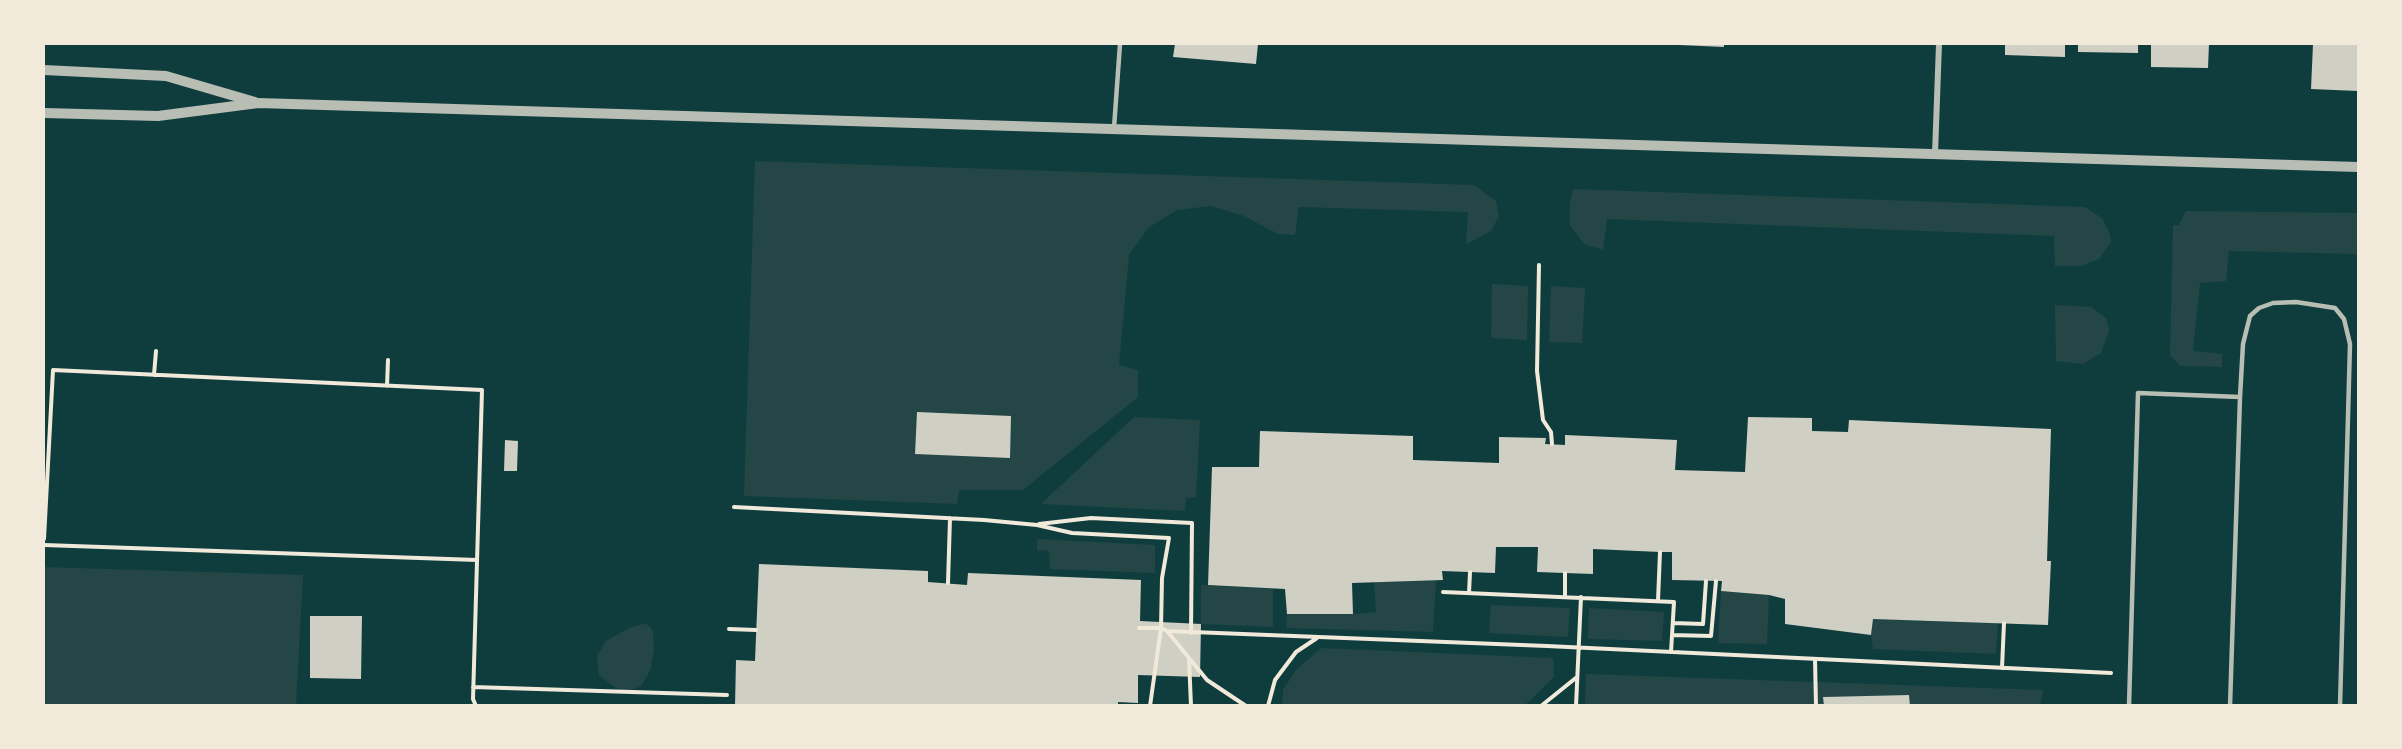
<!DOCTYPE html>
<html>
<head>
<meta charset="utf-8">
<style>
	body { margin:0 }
	#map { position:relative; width:2402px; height:749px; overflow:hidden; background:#0f3d3e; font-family:"Noto Serif",serif }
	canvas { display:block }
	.frame { position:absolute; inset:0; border:45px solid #f1e9da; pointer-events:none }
</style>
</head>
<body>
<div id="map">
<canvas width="2402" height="749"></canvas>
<div class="frame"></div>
</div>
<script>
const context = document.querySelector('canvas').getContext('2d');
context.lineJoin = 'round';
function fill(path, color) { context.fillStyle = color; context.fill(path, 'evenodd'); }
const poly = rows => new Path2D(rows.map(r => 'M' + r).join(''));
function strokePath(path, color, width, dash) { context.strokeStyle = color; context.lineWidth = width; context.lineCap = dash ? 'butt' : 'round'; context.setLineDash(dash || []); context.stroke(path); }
const green = poly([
	[755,161,1474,185,1496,201,1499,216,1491,231,1466,244,1468,212,1299,207,1295,235,1278,234,1244,216,1211,206,1177,210,1148,228,1129,255,1119,365,1138,370,1138,397,1023,490,959,490,957,504,744,496],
	[1573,189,2085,207,2102,218,2109,232,2111,242,2099,259,2081,266,2055,266,2054,236,1607,219,1603,250,1584,244,1570,225,1570,204],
	[2186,211,2358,213,2358,254,2229,251,2226,281,2200,283,2193,351,2222,354,2222,367,2180,366,2170,355,2173,225,2179,225],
	[1492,284,1528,286,1527,340,1491,338],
	[1551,286,1585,288,1582,343,1549,342],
	[2055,305,2091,307,2106,318,2109,331,2101,353,2083,364,2056,361],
	[1134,417,1200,420,1196,497,1186,498,1185,511,1041,504],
	[1037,539,1155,545,1155,573,1050,569,1049,551,1037,550],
	[44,567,303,575,296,705,44,705],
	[1436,580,1433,632,1286,628,1287,614,1353,614,1376,612,1374,582],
	[1201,585,1273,589,1273,627,1201,624],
	[1721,591,1769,595,1767,644,1718,643],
	[1491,605,1570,608,1568,637,1489,633],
	[1589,608,1664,612,1662,641,1588,639],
	[1873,619,1998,623,1996,654,1873,649,1871,635],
	[646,623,653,631,654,650,650,671,641,686,626,692,613,686,599,675,597,656,606,641,629,628],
	[1321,648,1553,658,1554,677,1525,705,1282,705,1283,690,1295,671],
	[1586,674,2043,690,2040,706,1910,705,1908,695,1824,697,1824,706,1585,706]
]);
const building = poly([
	[1175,44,1258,44,1256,64,1173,57],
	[1679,44,1724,44,1724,47,1679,45],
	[2005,44,2065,44,2065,57,2005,55],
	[2078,44,2138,44,2138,53,2078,52],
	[2151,44,2209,44,2208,68,2151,67],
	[2313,44,2358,44,2358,91,2311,89],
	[917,412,1011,416,1010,458,915,454],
	[1748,417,1812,418,1812,431,1848,432,1849,420,2051,429,2047,561,2051,561,2048,625,1873,619,1871,635,1785,624,1785,599,1769,595,1721,591,1722,581,1672,580,1672,552,1660,552,1593,549,1593,574,1537,572,1538,547,1496,547,1495,573,1442,571,1443,580,1352,583,1353,614,1287,614,1285,589,1208,585,1212,467,1259,467,1260,431,1413,436,1413,460,1499,463,1499,437,1546,438,1545,444,1565,445,1565,435,1677,440,1675,470,1745,472],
	[505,440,518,441,517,471,504,471],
	[759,564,928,571,928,582,967,585,968,573,1141,580,1140,621,1201,624,1200,677,1138,675,1138,703,1118,702,1118,706,735,706,736,660,755,661],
	[310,616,362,616,361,679,310,678],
	[1909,695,1910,706,1824,706,1823,697]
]);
const path = poly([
	[1539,265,1537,371,1543,420,1551,432,1552,444],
	[154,375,156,351],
	[387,386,388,360],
	[734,507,984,520,1037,525,1072,533,1169,538,1162,578,1161,628,1150,706],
	[1039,524,1091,518,1192,523,1191,633],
	[44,539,53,370,482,390,473,699,476,706],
	[44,545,477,560],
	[948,583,950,518],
	[1443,592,1674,602,1671,652],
	[1469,593,1470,572],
	[1565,596,1565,573],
	[1658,601,1660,552],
	[1673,623,1703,624,1706,581],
	[1139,628,1161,628,1167,631,1207,680,1246,706],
	[729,629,756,630],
	[1167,631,1547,646,2111,673],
	[1672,635,1711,636,1716,581],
	[1189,658,1191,706],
	[1815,659,1816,706],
	[2002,668,2004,623],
	[473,687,727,695],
	[1268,706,1275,680,1296,652,1317,638],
	[1541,706,1577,677],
	[1576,706,1581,597]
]);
const service = poly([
	[1114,128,1120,44],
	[2129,706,2138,393,2240,397,2243,344,2250,316,2259,308,2273,303,2296,302,2335,308,2344,319,2350,344,2340,706],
	[2230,706,2240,397]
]);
const minor = poly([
	[1935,154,1939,44]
]);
const tertiary = poly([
	[44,70,166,76,255,102],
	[44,113,158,116,258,103,2358,167]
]);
fill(green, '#244646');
fill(building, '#cfcfc3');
strokePath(path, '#f1e9da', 4);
strokePath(service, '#b8beb3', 4.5);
strokePath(minor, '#b8beb3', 6);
strokePath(tertiary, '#b8beb3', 10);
</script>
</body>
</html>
